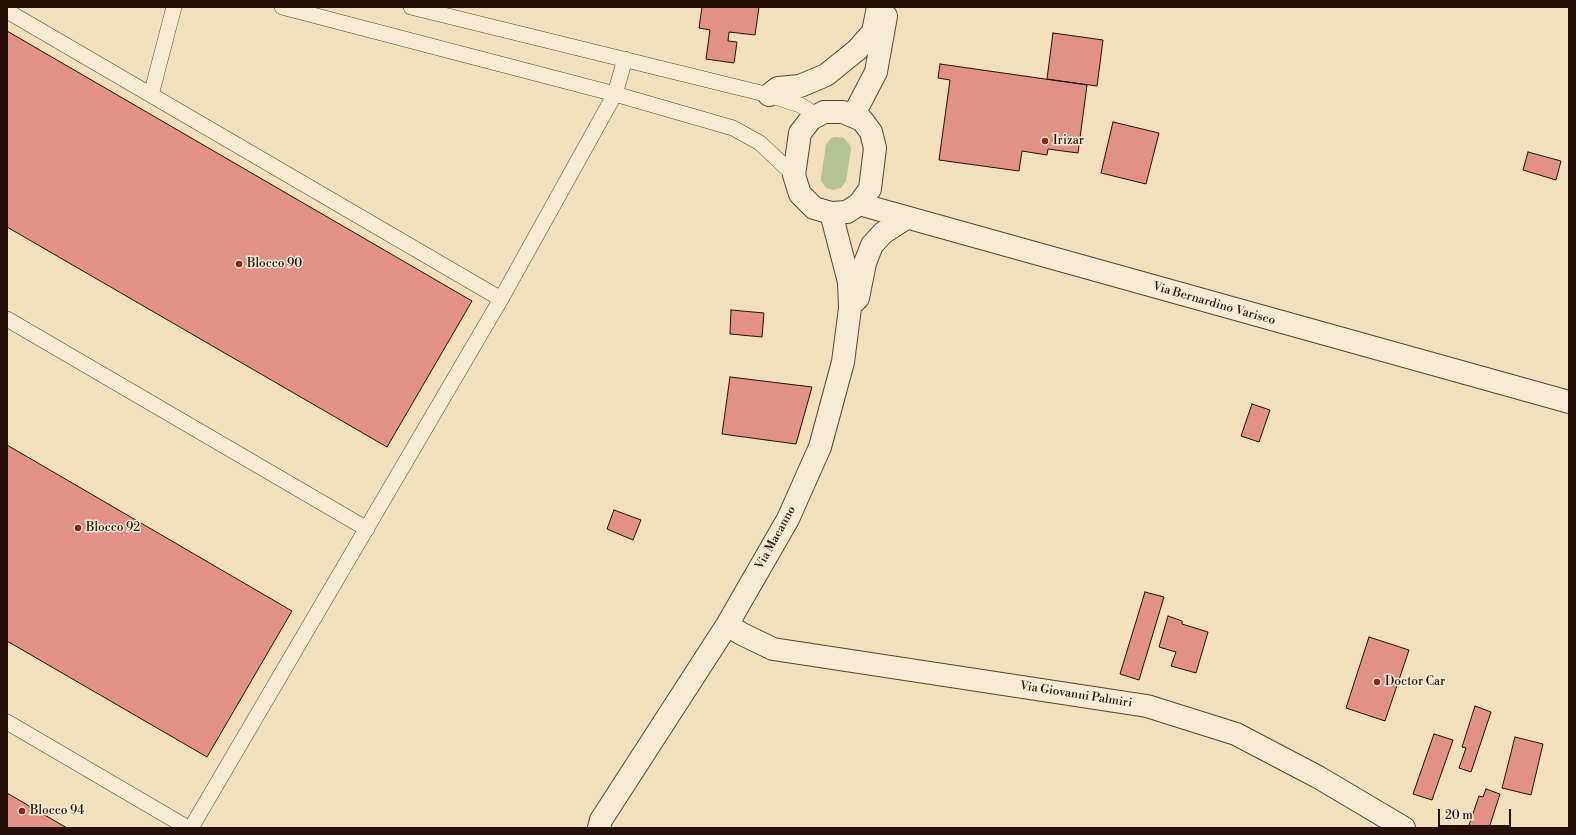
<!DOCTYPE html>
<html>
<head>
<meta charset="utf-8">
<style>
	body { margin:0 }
	#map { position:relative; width:1576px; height:835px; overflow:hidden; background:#f1e0bb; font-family:"Libre Bodoni",serif }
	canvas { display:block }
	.frame { position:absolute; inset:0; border:8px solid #261005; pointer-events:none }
	.scale { position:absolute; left:1438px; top:809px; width:73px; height:18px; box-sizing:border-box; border:2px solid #261005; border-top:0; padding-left:5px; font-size:12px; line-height:14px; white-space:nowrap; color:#261005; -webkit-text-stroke:3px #f6ebd3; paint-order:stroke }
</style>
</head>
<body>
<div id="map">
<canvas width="1576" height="835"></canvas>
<div class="frame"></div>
<div class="scale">20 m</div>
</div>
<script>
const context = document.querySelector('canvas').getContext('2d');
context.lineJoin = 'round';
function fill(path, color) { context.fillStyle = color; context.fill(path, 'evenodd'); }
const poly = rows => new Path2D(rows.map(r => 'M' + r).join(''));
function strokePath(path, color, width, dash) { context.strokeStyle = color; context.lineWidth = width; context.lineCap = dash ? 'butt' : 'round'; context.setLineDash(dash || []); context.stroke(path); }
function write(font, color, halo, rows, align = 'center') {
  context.font = font + ' "Libre Bodoni",serif'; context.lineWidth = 3; context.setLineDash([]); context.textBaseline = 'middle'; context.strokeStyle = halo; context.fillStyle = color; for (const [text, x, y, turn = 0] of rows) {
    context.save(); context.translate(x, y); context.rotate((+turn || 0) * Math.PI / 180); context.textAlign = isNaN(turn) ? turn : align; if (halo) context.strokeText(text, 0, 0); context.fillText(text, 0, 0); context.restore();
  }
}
const green = poly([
	[836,137,844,138,850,145,851,149,846,181,841,188,833,190,826,188,821,181,821,177,826,145,831,138]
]);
const building = poly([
	[702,7,759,7,755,35,729,32,728,41,737,42,734,63,706,59,710,30,699,28,702,7],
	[7,31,472,301,387,447,7,227,7,31],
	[1053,33,1103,40,1097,86,1047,79,1053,33],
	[940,64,1087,85,1078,153,1048,149,1047,155,1022,151,1019,171,939,160,950,80,938,78,940,64],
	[1113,122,1159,133,1146,184,1101,173,1113,122],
	[1528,152,1561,161,1556,180,1523,170,1528,152],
	[731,310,764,313,762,337,730,334,731,310],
	[730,377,812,387,796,444,722,434,730,377],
	[1252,404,1270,410,1259,442,1241,436,1252,404],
	[7,445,292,611,207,757,7,641,7,445],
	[614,510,641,520,633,540,607,529,614,510],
	[1145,592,1164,597,1139,680,1120,674,1145,592],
	[1168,616,1182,621,1182,624,1208,632,1196,673,1171,666,1176,652,1159,647,1168,616],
	[1369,637,1409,650,1385,721,1346,708,1369,637],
	[1475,706,1491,712,1471,772,1459,768,1466,748,1462,747,1475,706],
	[1434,734,1453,740,1432,800,1413,794,1434,734],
	[1515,737,1543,744,1531,795,1502,788,1515,737],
	[1486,789,1500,794,1489,828,1468,828,1479,796,1483,797,1486,789],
	[7,793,67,828,7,828,7,793]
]);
const lane = poly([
	[282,7,615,94,733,128,760,143,794,175],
	[411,7,769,95,800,105,818,116],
	[7,11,501,299],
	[151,95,174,7],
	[7,319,367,529],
	[7,722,188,828],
	[191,828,501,299,615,94,625,59]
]);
const street = poly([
	[769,95,778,88,800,86,826,75,857,50,873,32,878,7],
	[824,112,843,112,862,120,871,132,875,148,870,189,859,204,847,212,831,213,814,208,800,194,794,175,800,133,811,119,824,112],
	[853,116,876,72,886,16],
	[859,204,1569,402],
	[854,302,858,298,865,263,872,245,883,233,906,218],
	[727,625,742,634,773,649,1147,706,1236,734,1318,777,1404,828],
	[599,828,601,820,727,625,788,519,820,447,843,362,850,308,849,282,831,213]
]);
const markers = [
	[1045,141,4,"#8f2418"],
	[239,264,4,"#8f2418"],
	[78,528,4,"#8f2418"],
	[1377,682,4,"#8f2418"],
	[22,811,4,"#8f2418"]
];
const poiNames = [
	["Irizar",1053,141],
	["Blocco 90",247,264],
	["Blocco 92",86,528],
	["Doctor Car",1385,682],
	["Blocco 94",30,811]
];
const streetNames = [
	["Via Bernardino Varisco",1214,304,16],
	["Via Macanno",776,538,-61],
	["Via Giovanni Palmiri",1076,695,9]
];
fill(green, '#b5c393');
fill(building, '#e19186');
strokePath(building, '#261005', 1);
strokePath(lane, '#594432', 16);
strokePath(street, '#594432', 24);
strokePath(lane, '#f6ebd3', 15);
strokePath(street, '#f6ebd3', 22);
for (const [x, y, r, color] of markers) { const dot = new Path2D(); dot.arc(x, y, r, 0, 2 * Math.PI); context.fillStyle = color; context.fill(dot); strokePath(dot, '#f6ebd3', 1.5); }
write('12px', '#261005', '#f6ebd3', poiNames, 'left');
write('12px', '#261005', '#f6ebd3', streetNames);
</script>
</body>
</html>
